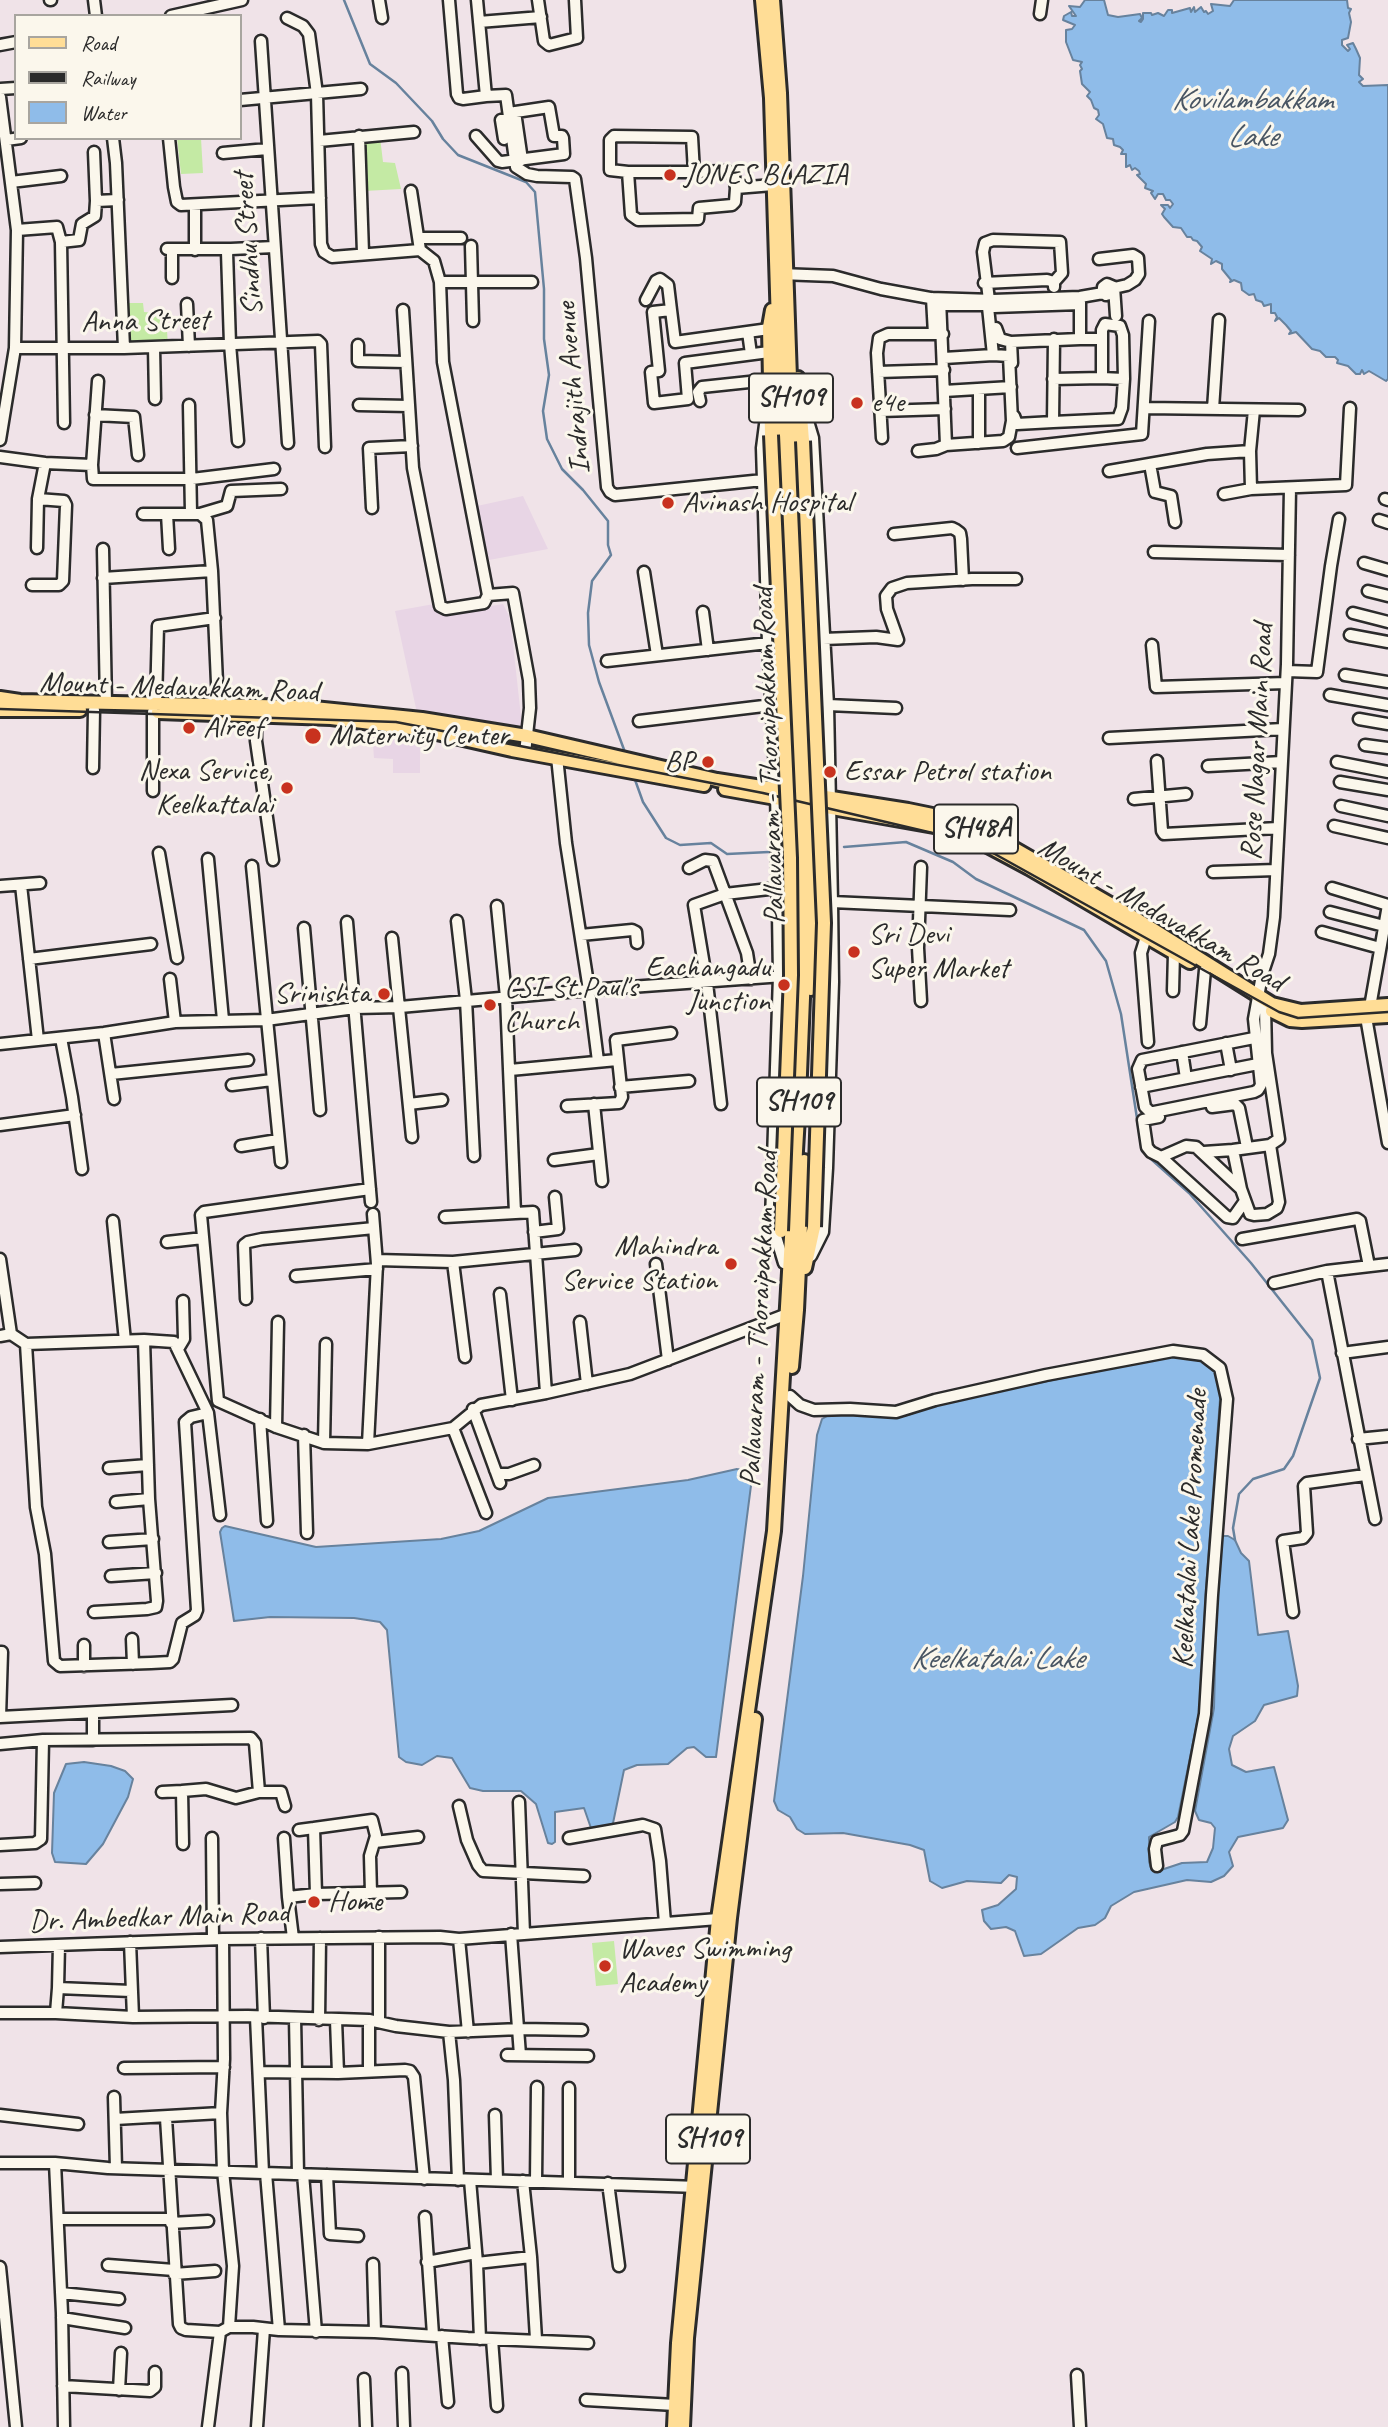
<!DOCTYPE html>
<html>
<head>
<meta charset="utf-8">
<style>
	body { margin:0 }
	#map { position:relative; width:1388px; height:2427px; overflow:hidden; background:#f0e3e8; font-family:Caveat,sans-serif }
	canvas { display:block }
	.legend { position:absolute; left:14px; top:14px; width:228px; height:126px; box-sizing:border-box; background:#fbf7ec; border:2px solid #a8a59f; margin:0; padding:9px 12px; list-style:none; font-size:21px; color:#2b2b2b }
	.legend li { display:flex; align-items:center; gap:14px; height:35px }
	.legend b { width:35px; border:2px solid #a8a59f }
</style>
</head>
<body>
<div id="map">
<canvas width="1388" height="2427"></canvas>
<ul class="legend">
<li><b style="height:9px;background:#ffdd96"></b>Road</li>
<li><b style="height:9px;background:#2b2b2b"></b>Railway</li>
<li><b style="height:19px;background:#8fbce9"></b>Water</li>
</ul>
</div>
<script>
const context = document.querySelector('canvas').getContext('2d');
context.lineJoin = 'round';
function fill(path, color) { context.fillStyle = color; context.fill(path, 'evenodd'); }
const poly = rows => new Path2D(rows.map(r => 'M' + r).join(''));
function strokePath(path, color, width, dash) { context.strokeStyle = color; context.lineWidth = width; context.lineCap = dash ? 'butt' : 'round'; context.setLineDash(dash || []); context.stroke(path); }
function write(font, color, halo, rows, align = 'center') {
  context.font = font + ' Caveat,sans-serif'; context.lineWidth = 6; context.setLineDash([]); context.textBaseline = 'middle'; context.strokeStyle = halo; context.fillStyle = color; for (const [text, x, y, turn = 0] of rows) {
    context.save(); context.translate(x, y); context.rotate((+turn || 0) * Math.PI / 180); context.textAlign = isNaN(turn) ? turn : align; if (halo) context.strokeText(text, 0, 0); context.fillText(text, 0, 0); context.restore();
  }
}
const built = poly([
	[523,496,548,549,489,560,477,506],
	[434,604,440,615,503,604,509,616,513,644,522,726,417,713,395,611],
	[372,729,420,734,420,773,393,773,393,759,374,758]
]);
const green = poly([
	[380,137,383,162,395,163,401,189,364,191,362,139],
	[177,138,201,138,203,173,181,174],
	[123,303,143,303,144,312,166,314,168,347,125,347],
	[614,1941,618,1984,596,1986,592,1943]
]);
const water = poly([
	[1085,0,1104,0,1108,15,1118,17,1140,14,1142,18,1139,21,1141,22,1143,19,1143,13,1151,13,1152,15,1158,13,1164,16,1168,10,1172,10,1172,13,1190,8,1191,12,1194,7,1195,12,1201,7,1204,12,1206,11,1208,14,1213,11,1211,4,1230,6,1234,0,1347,0,1348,8,1351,9,1349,13,1351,22,1348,38,1342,40,1342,45,1348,51,1350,49,1347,45,1353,43,1356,49,1360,58,1359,75,1363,79,1359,82,1363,86,1388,85,1388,379,1386,381,1369,371,1364,374,1362,370,1360,374,1356,374,1348,366,1337,363,1338,360,1335,357,1326,357,1320,351,1312,349,1296,332,1289,334,1291,331,1286,325,1279,318,1275,321,1277,317,1275,313,1271,313,1271,304,1264,306,1262,302,1256,300,1254,294,1249,295,1242,290,1241,283,1234,280,1230,282,1231,280,1222,269,1222,264,1216,261,1211,264,1212,259,1200,251,1202,247,1197,241,1193,240,1191,237,1187,237,1181,228,1173,227,1164,217,1162,214,1165,209,1161,205,1168,205,1170,208,1173,204,1170,200,1166,200,1163,194,1158,194,1155,199,1151,193,1153,191,1145,188,1146,184,1137,175,1140,174,1139,171,1135,168,1132,170,1130,165,1126,167,1126,154,1121,154,1123,150,1120,147,1114,145,1113,139,1107,138,1103,124,1096,119,1099,115,1098,110,1094,108,1091,100,1087,96,1090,92,1082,84,1080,71,1082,69,1080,65,1082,62,1073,60,1066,42,1066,30,1072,29,1075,25,1063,20,1064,16,1071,12,1072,16,1076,16,1069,6,1080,7,1085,0],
	[1171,1356,1191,1358,1206,1363,1217,1371,1221,1385,1206,1589,1200,1708,1178,1817,1175,1822,1149,1837,1149,1862,1152,1870,1158,1871,1182,1863,1207,1862,1213,1848,1215,1828,1211,1823,1199,1820,1195,1811,1214,1708,1218,1556,1222,1536,1228,1536,1235,1540,1241,1553,1249,1561,1258,1635,1288,1631,1298,1686,1297,1696,1264,1705,1255,1721,1233,1736,1229,1749,1232,1765,1246,1772,1274,1767,1288,1820,1283,1828,1238,1837,1229,1852,1233,1866,1224,1876,1211,1882,1187,1880,1134,1892,1111,1906,1105,1918,1095,1925,1078,1928,1041,1954,1024,1956,1015,1931,1006,1927,991,1929,984,1921,982,1910,998,1905,1016,1889,1017,1877,1009,1875,1001,1883,967,1881,942,1888,930,1881,924,1850,910,1845,843,1833,805,1834,797,1829,790,1817,778,1810,774,1801,803,1576,817,1435,822,1419,829,1415,846,1412,893,1417,908,1415,939,1403,1171,1356],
	[737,1469,753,1470,716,1757,706,1757,694,1747,687,1748,668,1764,637,1765,624,1770,612,1828,592,1831,584,1808,555,1812,555,1842,552,1844,548,1843,536,1804,521,1791,483,1791,470,1788,452,1758,437,1756,422,1765,406,1762,399,1757,387,1630,380,1622,354,1618,270,1617,234,1621,220,1532,222,1528,225,1526,316,1547,441,1539,479,1531,548,1498,688,1480,737,1469],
	[84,1762,111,1766,125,1771,133,1779,128,1797,103,1844,86,1864,55,1862,52,1853,54,1793,66,1764,84,1762]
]);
const stream = poly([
	[344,0,370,64,396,83,432,121,443,139,458,155,526,182,535,192,544,289,544,339,549,375,543,411,547,439,562,469,583,490,608,521,608,545,611,555,592,581,588,613,589,645,599,682,626,755],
	[634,777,643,802,666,838,680,845,711,843,727,854,769,852],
	[844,847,906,842,953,862,976,879,1084,930,1106,961,1121,1014,1142,1151,1189,1193,1251,1263,1312,1340,1320,1378,1293,1456,1284,1469,1253,1479,1239,1494,1233,1528,1235,1540]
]);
const minor = poly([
	[50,0,51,0],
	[94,0,96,16],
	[379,0,382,18],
	[449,0,457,94,459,98,463,99,486,96],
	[477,0,486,96,506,95,516,167,527,174,537,176,572,177,575,179,586,258,607,487,610,492,615,495,636,493,763,480],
	[538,0,544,41,549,45,577,38,575,0],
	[1040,14,1042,0],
	[171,16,242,0],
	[287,18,303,26,309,34,317,94,321,244,324,252,332,257,420,250,434,261,440,282,443,362,488,595,513,593,529,680,530,708,525,753],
	[479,22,541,17],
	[261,41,288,443],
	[0,45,16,42],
	[0,89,16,88],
	[0,97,17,230,15,348,0,440],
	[240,100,361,89],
	[515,112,522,160],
	[359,136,363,253],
	[476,136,498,161,502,162,564,154,563,138,562,136,554,136,549,107,509,113],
	[113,138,116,163,124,348],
	[169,138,174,187,177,202,181,205,320,198],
	[504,139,501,120,510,118],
	[6,140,21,138],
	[319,141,414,132],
	[223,153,267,149],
	[628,172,694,172],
	[11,182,61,176],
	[736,188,734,176,727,171,694,172,692,137,614,136,610,140,610,170,628,172,631,215,638,220,698,219,699,208,732,205,735,202,736,188,773,185],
	[411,191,420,250],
	[96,201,118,200],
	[17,230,57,227,61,242,64,423],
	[420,238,461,238],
	[61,242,79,240,82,224,95,216,96,201,94,152],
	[471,246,473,321],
	[167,249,231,249],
	[172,249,172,278],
	[195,250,195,205],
	[1099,259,1133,255,1138,258,1139,274,1135,280,1127,285,1114,288],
	[780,274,833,276,881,289,930,298,993,300,1080,297,1103,293],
	[440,282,532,282],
	[984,283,1047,280,1054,282,1054,287],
	[1113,293,1106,295,1103,293,1103,287,1107,284,1114,287,1116,316],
	[932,298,934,334],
	[940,299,946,445],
	[646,300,656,281,660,279,668,285,671,310],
	[989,300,983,252,985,243,993,240,1060,242,1062,273,1054,282],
	[187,304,189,346],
	[994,307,1080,304],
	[403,310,413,468,440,606,446,609,484,603,488,595],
	[996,328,1000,339,1011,342,1012,363],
	[748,332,751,354],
	[1102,339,1102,330,1105,324,1120,326,1123,335,1124,379,1102,378],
	[1011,342,1080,339],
	[358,345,358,361,406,362],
	[154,347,155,399],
	[15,348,124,348,318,341,321,344,325,447],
	[769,352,685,363,688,399,654,403,651,372,659,371,653,312,671,310,675,342,769,329],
	[944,358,993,355],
	[878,372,944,370],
	[1053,379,1102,378,1102,339,1080,339,1080,297],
	[944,391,1011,387],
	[700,401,698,392,702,387,768,380],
	[189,405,191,513],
	[359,405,409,406],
	[804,408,813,438,828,705,832,902,833,982,827,1168,823,1232,811,1256],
	[1145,408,1299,410],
	[1213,409,1219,320],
	[880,411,945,409],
	[95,415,134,417,138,455],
	[1014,416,1017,424,1053,422,1054,339],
	[766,417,762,448,768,643,776,789,779,976,771,1220,784,1263],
	[1053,422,1118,419,1122,408,1124,379],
	[882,438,877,353,879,338,888,334,943,334],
	[238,441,230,344,227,252,231,249,274,247],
	[979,443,979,389],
	[1017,448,1142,434,1149,321],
	[918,451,936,449,946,445,1003,441,1009,437,1012,421,1009,356,993,355,988,307,984,305,941,305],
	[0,457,45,463,92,465,93,479,192,479,274,469],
	[1150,464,1155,492,1171,496,1175,522],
	[92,465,98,381],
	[1109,471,1207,454,1250,451],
	[1251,489,1250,451,1254,410],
	[1224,494,1251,489,1346,485,1350,408],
	[1385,499,1388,500],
	[372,508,369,448,412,446],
	[143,514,200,514,227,506,231,491,281,489],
	[167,514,169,549],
	[200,514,207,520,212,571,218,705],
	[1379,520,1388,523],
	[894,534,952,528,956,530,960,533,961,539,963,580],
	[37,548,38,499],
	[103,549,106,703],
	[1154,552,1289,555],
	[1364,563,1388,570],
	[644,572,657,655],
	[103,578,212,571],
	[32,585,59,585,63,581,66,505,64,501,38,499,45,463],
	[1368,591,1388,596],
	[703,612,708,650],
	[1353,613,1388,622],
	[1350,635,1388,642],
	[823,639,876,637,898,640,887,609,886,596,892,588,907,583,972,579,1016,579],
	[1152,645,1156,687,1286,683],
	[607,661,768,643],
	[1287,671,1317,672,1331,566,1339,519],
	[1345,675,1388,682],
	[1330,695,1388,705],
	[156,704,158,626,215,618],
	[828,705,896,708],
	[153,712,153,791],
	[256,715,256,741,273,860],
	[1359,719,1388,724],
	[639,721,772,705],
	[1109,738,1283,729],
	[1365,745,1388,748],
	[557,757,566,843,589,990,598,1061],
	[1157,761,1162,831,1164,834,1278,828],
	[1337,762,1388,772],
	[1208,766,1282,762],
	[93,768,94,710],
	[1340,782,1388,790],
	[1134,799,1186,794],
	[1341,806,1388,816],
	[1334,826,1388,838],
	[159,853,177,958],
	[208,859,223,1020],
	[252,866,281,1162],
	[689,868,705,860,713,861,747,953,751,979],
	[1213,872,1276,870],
	[21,885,38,1040],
	[0,886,40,883],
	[1332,888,1388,905],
	[832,902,1010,910],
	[497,906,506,997,515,1213],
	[1330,912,1384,926],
	[457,921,466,1000,474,1156],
	[347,922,371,1202],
	[304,928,320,1110],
	[1322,932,1380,948],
	[581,935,632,930,636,932,637,943],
	[1146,937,1141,953,1148,1042],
	[392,938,412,1137],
	[29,959,151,944],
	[170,979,175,1022],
	[1173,991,1174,953],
	[921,1001,918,948,921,867],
	[1265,1007,1266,1053,1279,1139,1270,1145],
	[1370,1007,1388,905],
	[1366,1017,1388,1143],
	[1200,1024,1205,970],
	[104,1033,114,1099],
	[61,1038,72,1097,82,1169],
	[1254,1038,1142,1060,1138,1069,1145,1107,1150,1112,1154,1112,1254,1092,1258,1090,1261,1085,1254,1019,1262,975,1269,954,1274,917,1287,664,1290,488],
	[1226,1043,1231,1070],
	[0,1044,104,1033,175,1022,266,1020,355,1008,400,1007,589,990,783,976],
	[1182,1052,1186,1078],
	[510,1070,617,1060],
	[111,1074,248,1060],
	[232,1085,272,1080],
	[620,1087,689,1081],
	[1141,1087,1258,1064],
	[409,1104,442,1100],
	[594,1104,602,1181],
	[721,1104,707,983,694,905,725,894,778,888],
	[567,1106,619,1103,622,1097,616,1040,671,1033],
	[1212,1107,1235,1104,1239,1108,1247,1147],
	[1159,1117,1143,1120,1147,1147,1151,1152,1161,1157,1186,1146,1196,1147,1241,1189],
	[0,1125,75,1115],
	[1270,1145,1279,1202,1277,1208,1267,1214,1254,1215,1250,1214,1241,1189,1233,1150,1270,1145],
	[241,1146,278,1140],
	[1204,1152,1233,1150],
	[1161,1157,1227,1217,1233,1218,1245,1201],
	[554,1160,599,1154],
	[370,1189,204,1212,201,1215,218,1401,276,1427,324,1443,368,1444,453,1428,481,1405,546,1393,630,1374,790,1313],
	[445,1217,533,1212,546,1393],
	[113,1221,125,1341],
	[534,1232,558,1229,555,1197],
	[1242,1239,1357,1219,1360,1221,1369,1266],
	[167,1242,203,1238],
	[0,1259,11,1334,0,1336],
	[377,1260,453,1262,465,1357],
	[453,1262,575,1250],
	[656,1264,668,1360],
	[1327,1271,1375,1519],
	[296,1276,377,1269],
	[1274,1283,1327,1271,1388,1264],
	[500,1294,512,1400],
	[246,1299,244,1245,248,1242,262,1239,374,1228],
	[580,1322,587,1384],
	[11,1334,26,1344,144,1340,174,1342,208,1413,220,1515],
	[26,1344,36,1507,45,1554,54,1661,60,1666,151,1663,170,1662,173,1659,182,1623,195,1615,197,1610,185,1422,191,1417,208,1413],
	[178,1349,184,1339,183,1301],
	[1342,1353,1388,1347],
	[790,1396,800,1405,814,1410,850,1409,896,1412,935,1400,1046,1375,1173,1351,1203,1355,1220,1368,1227,1399,1212,1595,1205,1714,1183,1831,1180,1835,1157,1841,1155,1849,1157,1866],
	[473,1409,500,1483],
	[260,1419,267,1521],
	[276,1427,278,1322],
	[453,1428,486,1513],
	[304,1435,307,1533],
	[1358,1439,1388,1436],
	[324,1443,326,1344],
	[368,1444,377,1264,373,1214],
	[109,1468,148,1465],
	[495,1470,498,1474,509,1474,534,1465],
	[116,1502,149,1499],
	[109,1542,153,1539],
	[111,1576,156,1573],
	[94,1612,147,1609,156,1607,157,1601,149,1499,144,1340],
	[1293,1612,1283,1541,1303,1538,1307,1533,1304,1486,1307,1483,1365,1475],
	[132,1639,133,1664],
	[84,1645,84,1666],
	[0,1652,2,1652,0,1717],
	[0,1717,232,1705],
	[93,1740,93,1713],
	[0,1744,43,1740,251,1738,255,1743,259,1792,281,1792,285,1806],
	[162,1792,182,1791],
	[519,1802,524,1934],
	[459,1806,467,1840,478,1865,483,1871,584,1876],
	[314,1828,372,1820,376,1836,370,1856,371,1893],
	[299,1830,314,1828,316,1894],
	[212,1838,213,1939],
	[284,1838,288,1897],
	[569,1838,643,1825,655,1829,660,1861,665,1923],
	[375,1842,418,1837],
	[183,1844,182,1791,206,1789,236,1798,259,1792],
	[0,1845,35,1843,41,1839,43,1740],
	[0,1884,35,1883],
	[511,1934,520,2055],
	[379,1937,379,2021],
	[261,1938,264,2018],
	[293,1938,288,1897,316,1894,401,1892],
	[459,1939,468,2032],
	[130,1942,133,2017],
	[59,1945,58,1988,131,1991],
	[0,1947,223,1939,440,1937,459,1939,718,1919],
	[0,2013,56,2013,133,2017,248,2016,369,2020,396,2026,449,2032,520,2029,582,2030],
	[56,2013,58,1988],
	[256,2017,263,2173],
	[295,2018,298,2174],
	[319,2020,320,1938],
	[336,2020,338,2073,405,2070,410,2071,414,2077,424,2179],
	[369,2020,369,2071],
	[449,2032,454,2080,458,2180],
	[507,2055,588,2056],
	[124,2068,224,2067],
	[259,2072,338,2073],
	[569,2088,569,2183],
	[114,2097,116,2168],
	[0,2115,78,2124],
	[495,2115,497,2180],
	[166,2118,179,2324,181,2328,186,2330,220,2332,229,2327,233,2266,223,2171,221,2113,224,2059,223,1939],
	[115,2119,221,2113],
	[0,2163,55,2163,108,2168,699,2187],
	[55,2163,62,2313,64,2427],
	[303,2174,316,2332],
	[327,2175,330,2234,358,2236],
	[470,2180,477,2263,480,2339],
	[523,2181,531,2257,536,2339],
	[536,2181,537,2087],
	[608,2183,619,2266],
	[425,2217,433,2335],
	[58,2219,171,2219],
	[171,2223,208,2221],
	[427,2262,476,2253],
	[477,2263,531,2257],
	[373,2264,375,2332],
	[108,2265,174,2270],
	[0,2267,16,2427],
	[174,2274,215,2271],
	[61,2293,119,2299],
	[62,2318,125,2328],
	[229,2327,253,2327,279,2330,266,2173],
	[279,2330,375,2332,468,2338,588,2343],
	[442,2336,448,2402],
	[492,2339,497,2406],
	[402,2373,404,2427],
	[1077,2375,1080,2427],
	[364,2379,366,2427],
	[63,2386,150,2391,155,2387,155,2372],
	[119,2390,121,2353],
	[586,2400,675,2405],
	[208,2427,220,2332],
	[257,2427,264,2329]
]);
const major = poly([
	[773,0,780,93,792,435,809,795,813,958,811,989],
	[798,378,803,441],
	[771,435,769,327,772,310],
	[0,698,20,701,304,707,422,719,527,736,717,780,908,810,947,818,987,833,1138,920,1272,1004,1301,1011,1388,1005],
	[0,710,80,710],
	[158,712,331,718,419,729,512,750,704,785],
	[725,789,945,828,986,845,1029,868,1190,962],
	[1272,1011,1290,1020,1302,1021,1388,1016],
	[805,1268,814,1227],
	[792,1367,797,1310,804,1161],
	[674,2427,678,2343,718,1919,774,1531,799,1099,804,973,800,836,780,389,771,98,762,0],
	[683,2427,687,2338,730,1918,755,1719]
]);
const rail = poly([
	[0,709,396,722,763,793,975,843,1279,1012,1298,1018,1388,1012]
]);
const majorBridge = poly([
	[771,435,790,858,791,975,781,1231],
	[803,441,824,923,814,1227]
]);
const markers = [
	[670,175,7,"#c8321e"],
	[857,403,7,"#c8321e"],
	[668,503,7,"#c8321e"],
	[189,728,7,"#c8321e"],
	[313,736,9,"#c8321e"],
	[708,762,7,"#c8321e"],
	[830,772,7,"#c8321e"],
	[287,788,7,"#c8321e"],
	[854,952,7,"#c8321e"],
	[784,985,7,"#c8321e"],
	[384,994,7,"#c8321e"],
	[490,1005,7,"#c8321e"],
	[731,1264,7,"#c8321e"],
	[314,1902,7,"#c8321e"],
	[605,1966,7,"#c8321e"]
];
const shields = [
	[791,398,84],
	[976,829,84],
	[799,1102,84],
	[708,2139,84]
];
const shieldNames = [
	["SH109",791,398],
	["SH48A",976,829],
	["SH109",799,1102],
	["SH109",708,2139]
];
const poiNames = [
	["JONES BLAZIA",684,175],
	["e4e",871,403],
	["Avinash Hospital",682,503],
	["Alreef",203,728],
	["Maternity Center",329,736],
	["BP",694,762,"right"],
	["Nexa Service,",273,771,"right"],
	["Keelkattalai",273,805,"right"],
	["Essar Petrol station",844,772],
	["Sri Devi",868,935],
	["Super Market",868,969],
	["Eachangadu",770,968,"right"],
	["Junction",770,1002,"right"],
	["CSI St.Paul's",504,988],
	["Church",504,1022],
	["Srinishta",370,994,"right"],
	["Mahindra",717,1247,"right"],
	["Service Station",717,1281,"right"],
	["Home",328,1902],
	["Waves Swimming",619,1949],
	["Academy",619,1983]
];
const streetNames = [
	["Sindhu Street",249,244,-94],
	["Anna Street",145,322,-1],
	["Indrajith Avenue",574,388,-95],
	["Mount - Medavakkam Road",179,688,2],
	["Rose Nagar Main Road",1258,742,-87],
	["Pallavaram - Thoraipakkam Road",770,756,-92],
	["Mount - Medavakkam Road",1161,915,30],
	["Pallavaram - Thoraipakkam Road",760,1319,-87],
	["Keelkatalai Lake Promenade",1191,1529,-87],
	["Dr. Ambedkar Main Road",159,1918,-2]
];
const waterNames = [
	["Kovilambakkam",1252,101],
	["Lake",1252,138],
	["Keelkatalai Lake",997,1660]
];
fill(built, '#e8d5e5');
fill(green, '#c4eaa4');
fill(water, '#8fbce9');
strokePath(water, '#67829d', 2);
strokePath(stream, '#67829d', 2.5);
strokePath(minor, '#2b2b2b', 15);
strokePath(major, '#2b2b2b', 18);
strokePath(minor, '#fbf7ec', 10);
strokePath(major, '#ffdd96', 12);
strokePath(rail, '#2b2b2b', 2.5);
strokePath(majorBridge, '#2b2b2b', 18, []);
strokePath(majorBridge, '#ffdd96', 12);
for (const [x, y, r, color] of markers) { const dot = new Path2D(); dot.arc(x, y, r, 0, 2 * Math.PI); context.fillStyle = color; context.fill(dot); strokePath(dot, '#fbf7ec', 2.5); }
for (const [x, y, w] of shields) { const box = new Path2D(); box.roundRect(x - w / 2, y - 24.5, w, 49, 5); context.fillStyle = '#fbf7ec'; context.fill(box); strokePath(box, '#2b2b2b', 2); }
write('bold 28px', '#2b2b2b', null, shieldNames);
write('30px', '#2b2b2b', '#fbf7ec', poiNames, 'left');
write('30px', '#2b2b2b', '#fbf7ec', streetNames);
write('italic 32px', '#495664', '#fbf7ec', waterNames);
</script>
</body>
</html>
